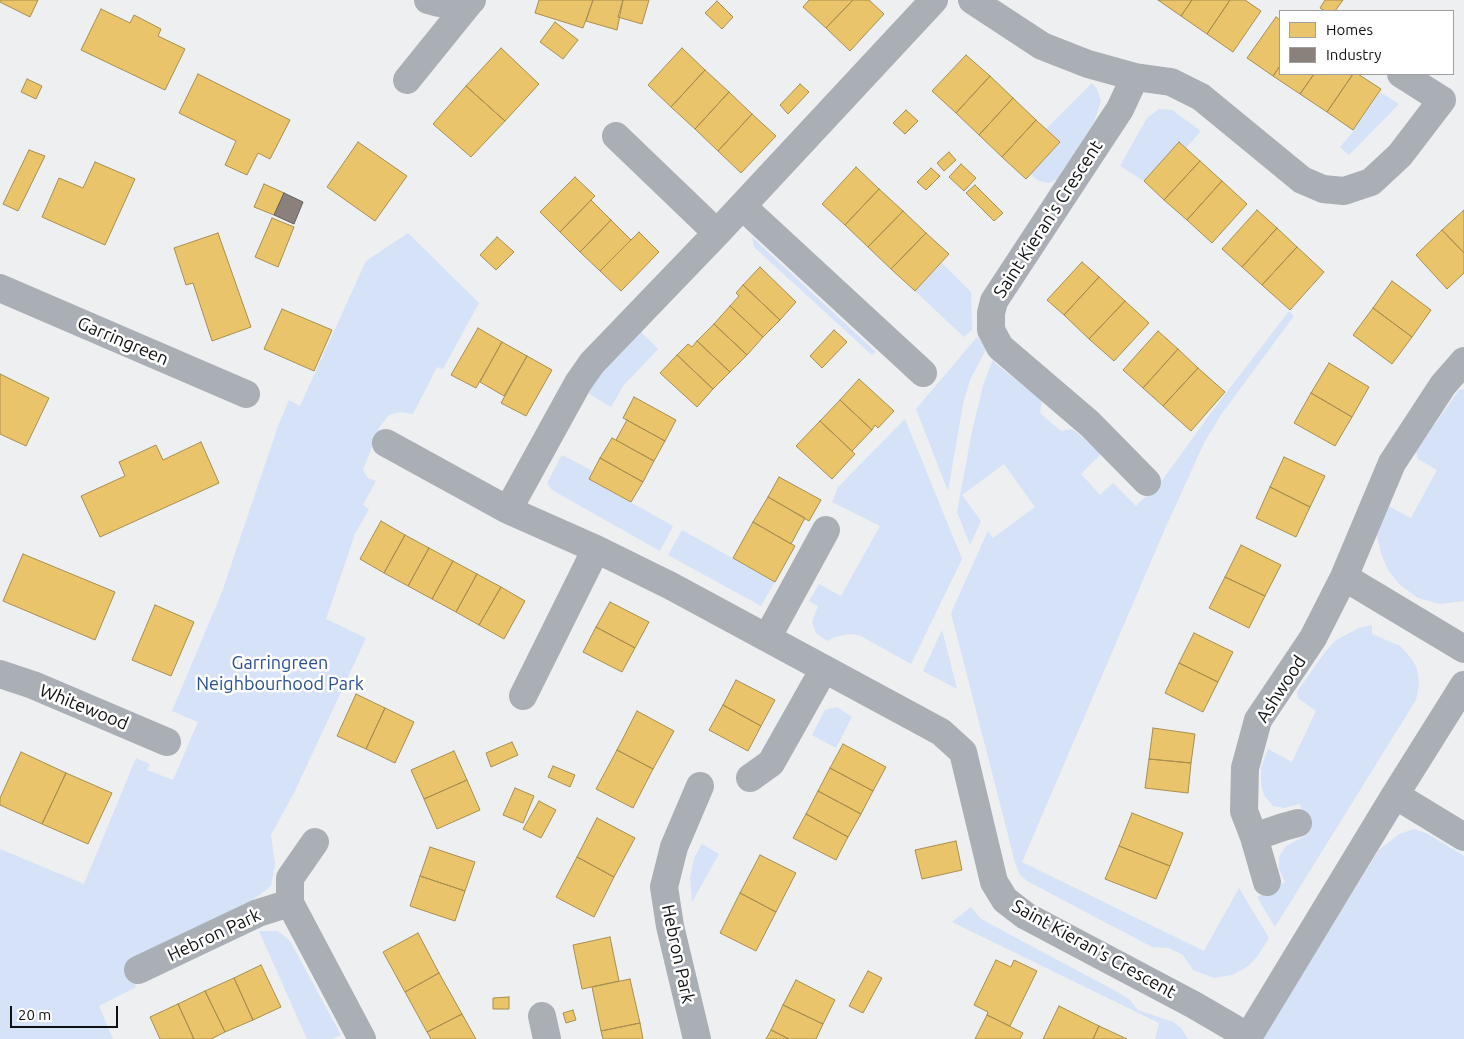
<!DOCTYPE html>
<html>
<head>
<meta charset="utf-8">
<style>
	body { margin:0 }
	#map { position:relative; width:1464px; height:1039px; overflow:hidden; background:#edeff1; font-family:Ubuntu,sans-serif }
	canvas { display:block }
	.legend { position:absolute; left:1279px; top:10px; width:175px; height:65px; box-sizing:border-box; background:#fff; border:1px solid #9f9fa0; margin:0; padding:6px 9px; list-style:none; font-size:15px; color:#0f1011 }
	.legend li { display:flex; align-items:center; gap:10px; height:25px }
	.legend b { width:25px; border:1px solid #9f9fa0 }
	.scale { position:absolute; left:10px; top:1006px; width:108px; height:22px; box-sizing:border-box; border:2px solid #0f1011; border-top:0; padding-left:6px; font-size:15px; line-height:18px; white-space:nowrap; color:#0f1011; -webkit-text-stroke:4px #fff; paint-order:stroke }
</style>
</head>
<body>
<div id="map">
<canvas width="1464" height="1039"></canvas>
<ul class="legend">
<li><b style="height:14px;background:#e9c46a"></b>Homes</li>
<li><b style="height:14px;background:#8a817c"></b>Industry</li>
</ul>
<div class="scale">20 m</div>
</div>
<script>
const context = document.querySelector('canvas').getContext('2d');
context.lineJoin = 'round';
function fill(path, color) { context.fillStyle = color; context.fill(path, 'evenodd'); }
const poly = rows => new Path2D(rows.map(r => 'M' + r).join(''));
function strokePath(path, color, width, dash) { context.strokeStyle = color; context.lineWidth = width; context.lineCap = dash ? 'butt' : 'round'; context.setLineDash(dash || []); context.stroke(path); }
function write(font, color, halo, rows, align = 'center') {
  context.font = font + ' Ubuntu,sans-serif'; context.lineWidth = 5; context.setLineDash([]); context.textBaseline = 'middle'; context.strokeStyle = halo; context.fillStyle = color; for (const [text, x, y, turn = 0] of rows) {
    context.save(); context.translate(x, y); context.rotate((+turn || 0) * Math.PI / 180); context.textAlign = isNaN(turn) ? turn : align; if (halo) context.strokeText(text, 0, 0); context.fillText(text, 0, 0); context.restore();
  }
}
const green = poly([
	[1092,83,1097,89,1101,101,1094,122,1058,179,1049,183,1039,181,1030,174,1060,143,1046,129],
	[1380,92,1399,104,1349,155,1340,147,1352,133],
	[1159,109,1172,110,1201,131,1186,148,1179,142,1144,181,1120,166,1147,118],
	[408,233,479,303,443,369,437,367,413,414,400,412,389,415,380,426,363,470,368,478,376,481,363,505,369,509,355,534,326,619,366,638,295,791,271,835,275,864,271,886,251,901,127,961,136,987,99,1006,113,1039,0,1039,0,849,84,884,136,758,150,764,147,770,173,780,198,722,172,711,222,592,278,426,289,400,300,406,366,261],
	[752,237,876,352,872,355,754,247],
	[942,263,971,292,972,330,964,337,915,291],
	[1289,311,1294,316,1220,416,1204,443,1164,531,1022,862,1204,951,1239,888,1269,938,1257,957,1247,967,1232,975,1214,978,1193,970,1183,955,1169,948,1152,947,1027,881,1020,875,1016,866,951,613,988,531,993,538,1035,507,1004,464,962,495,981,521,970,545,957,512,972,431,984,382,993,360,996,364,1042,400,1040,413,1061,431,1072,429,1102,453,1081,474,1100,495,1113,483,1136,506,1161,482,1213,410],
	[640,331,658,349,623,386,611,407,588,393,600,374],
	[977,337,986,349,970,380,963,404,948,491,916,409],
	[1464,389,1464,601,1440,604,1418,598,1399,584,1388,570,1381,553,1377,535,1379,520,1386,505,1411,518,1437,470,1418,459,1416,451,1459,390],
	[905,419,962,559,911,664,859,635,848,634,835,637,827,641,816,633,812,622,818,606,809,601,819,584,841,596,880,526,832,502,838,487],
	[562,455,593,471,589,479,673,526,660,551,552,490,547,483],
	[682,530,775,582,761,606,668,555],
	[1372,625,1372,634,1400,646,1411,658,1417,668,1419,684,1416,700,1275,927,1257,897,1285,882,1279,869,1279,857,1286,846,1309,834,1300,804,1284,808,1273,806,1264,795,1261,783,1261,768,1268,749,1292,762,1316,711,1298,698,1297,692,1325,652,1336,640,1359,628],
	[942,630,957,689,923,671],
	[837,707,852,717,836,748,812,735,825,710],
	[1414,829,1426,833,1464,856,1464,1039,1262,1039,1379,850,1399,834],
	[702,844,719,854,692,902,690,878,694,858],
	[971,907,981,919,1123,995,1129,999,1138,1010,1173,1022,1181,1028,1188,1039,1155,1039,1159,1023,952,922],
	[259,931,278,931,290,941,341,1035,332,1039,307,1039]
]);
const homes = poly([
	[0,0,38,0,30,17,0,2,0,0],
	[539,0,593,0,583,28,535,13,539,0],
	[593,0,623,0,617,30,586,21,593,0],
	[623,0,649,0,642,24,618,17,623,0],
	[809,0,853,0,826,28,803,7,809,0],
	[853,0,869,0,884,14,850,51,826,28,853,0],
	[1158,0,1192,0,1181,16,1158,0],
	[1192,0,1230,0,1207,34,1181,16,1192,0],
	[1230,0,1245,0,1261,11,1233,52,1207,34,1230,0],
	[1325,0,1343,0,1335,11,1325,11,1320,8,1325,0],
	[717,1,733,17,722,29,705,13,717,1],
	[101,9,130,23,134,15,161,29,158,36,185,49,165,90,81,50,101,9],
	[1276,17,1280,20,1280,66,1273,76,1247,58,1276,17],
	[555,22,578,40,563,59,540,42,555,22],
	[501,48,539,84,505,121,466,86,501,48],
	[682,48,705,70,671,107,648,85,682,48],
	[966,55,990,76,956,113,932,91,966,55],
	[1280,66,1280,74,1314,74,1300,94,1273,76,1280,66],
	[705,70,729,92,695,129,671,107,705,70],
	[198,74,290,120,270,159,258,153,247,175,225,165,236,141,179,113,198,74],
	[1314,74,1353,74,1327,112,1300,94,1314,74],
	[1353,74,1358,74,1381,89,1353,130,1327,112,1353,74],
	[990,76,1013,98,979,135,956,113,990,76],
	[27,79,42,86,36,99,21,92,27,79],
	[800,84,809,92,788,114,780,105,800,84],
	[466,86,505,121,471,157,433,124,466,86],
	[729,92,752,114,718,151,695,129,729,92],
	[1013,98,1036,120,1002,157,979,135,1013,98],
	[906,110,918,121,905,134,893,123,906,110],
	[752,114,776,136,741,173,718,151,752,114],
	[1036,120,1060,142,1026,179,1002,157,1036,120],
	[358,142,407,176,375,221,327,187,358,142],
	[1179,142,1200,161,1164,200,1144,181,1179,142],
	[29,150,45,156,18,211,3,204,29,150],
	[949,152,956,160,944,171,937,163,949,152],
	[1200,161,1222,181,1187,220,1164,200,1200,161],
	[95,162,135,179,105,245,42,217,59,178,83,188,95,162],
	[961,164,976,178,964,191,949,177,961,164],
	[856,167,879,189,845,225,822,204,856,167],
	[931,168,940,176,926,190,917,182,931,168],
	[575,177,595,196,560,232,540,212,575,177],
	[1222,181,1247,204,1212,243,1187,220,1222,181],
	[264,184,284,193,274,215,254,207,264,184],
	[975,185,1003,213,994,221,966,193,975,185],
	[879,189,903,211,868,247,845,225,879,189],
	[591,200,611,220,580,252,560,232,591,200],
	[1257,210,1277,228,1242,267,1222,249,1257,210],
	[1464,210,1464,253,1442,230,1464,210],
	[903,211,926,233,891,269,868,247,903,211],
	[272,218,294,227,278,267,255,257,272,218],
	[611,220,631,240,600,271,580,252,611,220],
	[1277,228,1297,247,1262,285,1242,267,1277,228],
	[1442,230,1464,253,1464,273,1447,289,1416,255,1442,230],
	[639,232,659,252,621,291,600,271,639,232],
	[218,233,251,327,212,341,193,283,186,285,174,248,218,233],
	[926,233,949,254,915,291,891,269,926,233],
	[497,237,514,252,496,270,480,255,497,237],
	[1297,247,1324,272,1290,310,1262,285,1297,247],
	[1082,262,1099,277,1064,315,1047,300,1082,262],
	[760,267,796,302,780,320,743,285,760,267],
	[1099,277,1125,301,1089,339,1064,315,1099,277],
	[1392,281,1431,310,1412,337,1373,308,1392,281],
	[743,285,780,320,763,337,730,306,739,296,736,293,743,285],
	[1125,301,1149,323,1114,361,1089,339,1125,301],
	[730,306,763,337,747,355,714,324,730,306],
	[1373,308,1412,337,1392,364,1353,335,1373,308],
	[282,309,332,330,314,371,264,349,282,309],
	[714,324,747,355,730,372,697,341,714,324],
	[478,328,502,342,476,388,451,375,478,328],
	[834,330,847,342,822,368,810,356,834,330],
	[1158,331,1178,349,1143,388,1123,370,1158,331],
	[697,341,730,372,713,389,677,355,688,344,692,347,697,341],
	[502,342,527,356,504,396,480,382,502,342],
	[1178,349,1198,368,1163,406,1143,388,1178,349],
	[677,355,713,389,697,407,660,373,677,355],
	[527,356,552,370,526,416,501,403,527,356],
	[1329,363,1369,387,1352,417,1311,393,1329,363],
	[1198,368,1225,392,1191,431,1163,406,1198,368],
	[0,374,49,398,26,446,0,434,0,374],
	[859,379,894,411,878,428,875,425,872,430,840,400,859,379],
	[1311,393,1352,417,1335,446,1294,423,1311,393],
	[634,397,676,420,665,441,623,418,634,397],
	[840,400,872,430,852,451,820,421,840,400],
	[627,420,665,441,654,461,616,440,627,420],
	[820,421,855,454,832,479,796,446,820,421],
	[612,438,654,461,643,482,600,458,612,438],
	[201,442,219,483,100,537,81,496,125,476,119,462,156,445,163,460,201,442],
	[1284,457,1325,476,1310,507,1270,487,1284,457],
	[600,458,643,482,631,502,589,479,600,458],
	[779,477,821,500,809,521,768,497,779,477],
	[1270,487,1310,507,1296,537,1256,518,1270,487],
	[768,497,805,518,791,544,753,522,768,497],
	[381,521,405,535,384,573,360,559,381,521],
	[753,522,795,546,775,582,733,558,753,522],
	[405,535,429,548,408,586,384,573,405,535],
	[1241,545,1281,565,1265,596,1225,577,1241,545],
	[429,548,453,561,432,599,408,586,429,548],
	[23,554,115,592,95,640,3,601,23,554],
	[453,561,477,574,456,612,432,599,453,561],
	[477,574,501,587,479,625,456,612,477,574],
	[1225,577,1265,596,1249,628,1209,608,1225,577],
	[501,587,525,601,504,639,479,625,501,587],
	[610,602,649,622,635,648,596,627,610,602],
	[155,605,194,622,171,676,132,660,155,605],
	[596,627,635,648,622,672,583,652,596,627],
	[1194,633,1233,652,1218,682,1179,663,1194,633],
	[1179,663,1218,682,1203,712,1165,693,1179,663],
	[736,680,775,700,761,726,723,705,736,680],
	[356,694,385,708,366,749,337,736,356,694],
	[723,705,761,726,748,751,709,730,723,705],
	[385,708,414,722,395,763,366,749,385,708],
	[637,711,674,731,653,769,617,750,637,711],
	[1153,728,1195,734,1191,763,1149,759,1153,728],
	[512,742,518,755,491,767,486,753,512,742],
	[843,744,886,767,873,791,830,768,843,744],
	[617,750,653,769,633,808,596,789,617,750],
	[454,751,467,780,424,799,411,770,454,751],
	[21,752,66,773,42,824,0,805,0,798,21,752],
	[1149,759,1191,763,1188,793,1145,788,1149,759],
	[553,766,575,775,570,787,548,777,553,766],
	[830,768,873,791,861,814,818,791,830,768],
	[66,773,112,793,88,844,42,824,66,773],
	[467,780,480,810,437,829,424,799,467,780],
	[515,788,534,796,523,823,503,815,515,788],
	[818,791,861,814,848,837,806,814,818,791],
	[539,801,556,810,541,838,523,829,539,801],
	[1132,813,1183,833,1170,866,1119,846,1132,813],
	[806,814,848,837,836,860,793,838,806,814],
	[597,818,635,838,614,877,577,857,597,818],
	[956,841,962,870,922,879,915,850,956,841],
	[1119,846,1170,866,1156,899,1105,879,1119,846],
	[430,847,475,862,465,891,420,876,430,847],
	[760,855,796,873,776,912,740,893,760,855],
	[577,857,614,877,594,917,556,897,577,857],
	[420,876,465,891,455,921,410,906,420,876],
	[740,893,776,912,756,951,720,933,740,893],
	[418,933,439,973,405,992,383,952,418,933],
	[610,937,619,981,582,989,573,945,610,937],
	[996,960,1011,967,1014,960,1037,971,1010,1026,987,1015,988,1012,974,1005,996,960],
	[261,965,281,1007,253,1020,234,978,261,965],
	[868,971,882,978,863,1013,849,1006,868,971],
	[439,973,462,1014,427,1032,405,992,439,973],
	[234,978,253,1020,225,1032,205,991,234,978],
	[630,979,640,1023,601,1031,592,987,630,979],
	[796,980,835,1000,823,1024,783,1005,796,980],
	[205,991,225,1032,211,1039,194,1039,178,1004,205,991],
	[509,997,509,1009,493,1009,493,998,509,997],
	[178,1004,194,1039,160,1039,150,1017,178,1004],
	[783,1005,823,1024,816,1039,789,1039,771,1030,783,1005],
	[1059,1006,1099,1026,1093,1039,1043,1039,1059,1006],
	[573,1010,576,1020,566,1023,563,1013,573,1010],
	[462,1014,476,1039,431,1039,427,1032,462,1014],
	[987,1015,1023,1033,1020,1039,975,1039,987,1015],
	[640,1023,643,1039,603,1039,601,1031,640,1023],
	[1099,1026,1127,1039,1093,1039,1099,1026],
	[771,1030,789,1039,766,1039,771,1030]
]);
const industry = poly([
	[284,193,303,202,294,224,274,215,284,193]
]);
const minor = poly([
	[428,0,439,3,470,2,472,0],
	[972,0,1042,46,1088,64,1135,77,1171,82,1201,97,1302,180,1323,189,1344,191,1371,182,1400,155,1442,100,1401,74],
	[1135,77,1120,109,994,301,991,313,991,330,1000,347,1090,424,1147,482],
	[407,80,470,2],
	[616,136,717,233],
	[742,206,923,373],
	[0,288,246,394],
	[386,443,508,510,596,549,671,586,941,732,963,752,994,882,1005,900,1026,916,1194,1005,1249,1037],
	[508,510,578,383,592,363,717,233,934,0],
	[1344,577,1464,649],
	[767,638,826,530],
	[0,674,33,685,167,742],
	[523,696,596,549],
	[750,778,771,763,824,669],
	[1395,795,1464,837],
	[1254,837,1283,827,1298,823],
	[315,842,290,878,290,903,362,1039],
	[1267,882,1254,837,1244,811,1245,768,1258,720,1313,638,1344,577,1392,463,1443,385,1464,361],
	[138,970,258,913,290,903],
	[542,1016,547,1039],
	[697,1039,670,926,664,887,674,847,700,786],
	[1247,1039,1395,795,1464,685]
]);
const streetNames = [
	["Saint Kieran's Crescent",1048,219,-57],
	["Garringreen",123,341,23],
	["Ashwood",1281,689,-57],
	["Whitewood",84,707,22],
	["Hebron Park",214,935,-25],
	["Saint Kieran's Crescent",1094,949,29],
	["Hebron Park",678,954,78]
];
const parkNames = [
	["Garringreen",280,663],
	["Neighbourhood Park",280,684]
];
fill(green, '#d5e2f7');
fill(homes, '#e9c46a');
strokePath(homes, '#a88e4f', 1);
fill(industry, '#8a817c');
strokePath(industry, '#655f5c', 1);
strokePath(minor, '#aaaeb5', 28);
write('18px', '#0f1011', '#fff', streetNames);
write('18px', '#2a508e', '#fff', parkNames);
</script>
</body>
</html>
